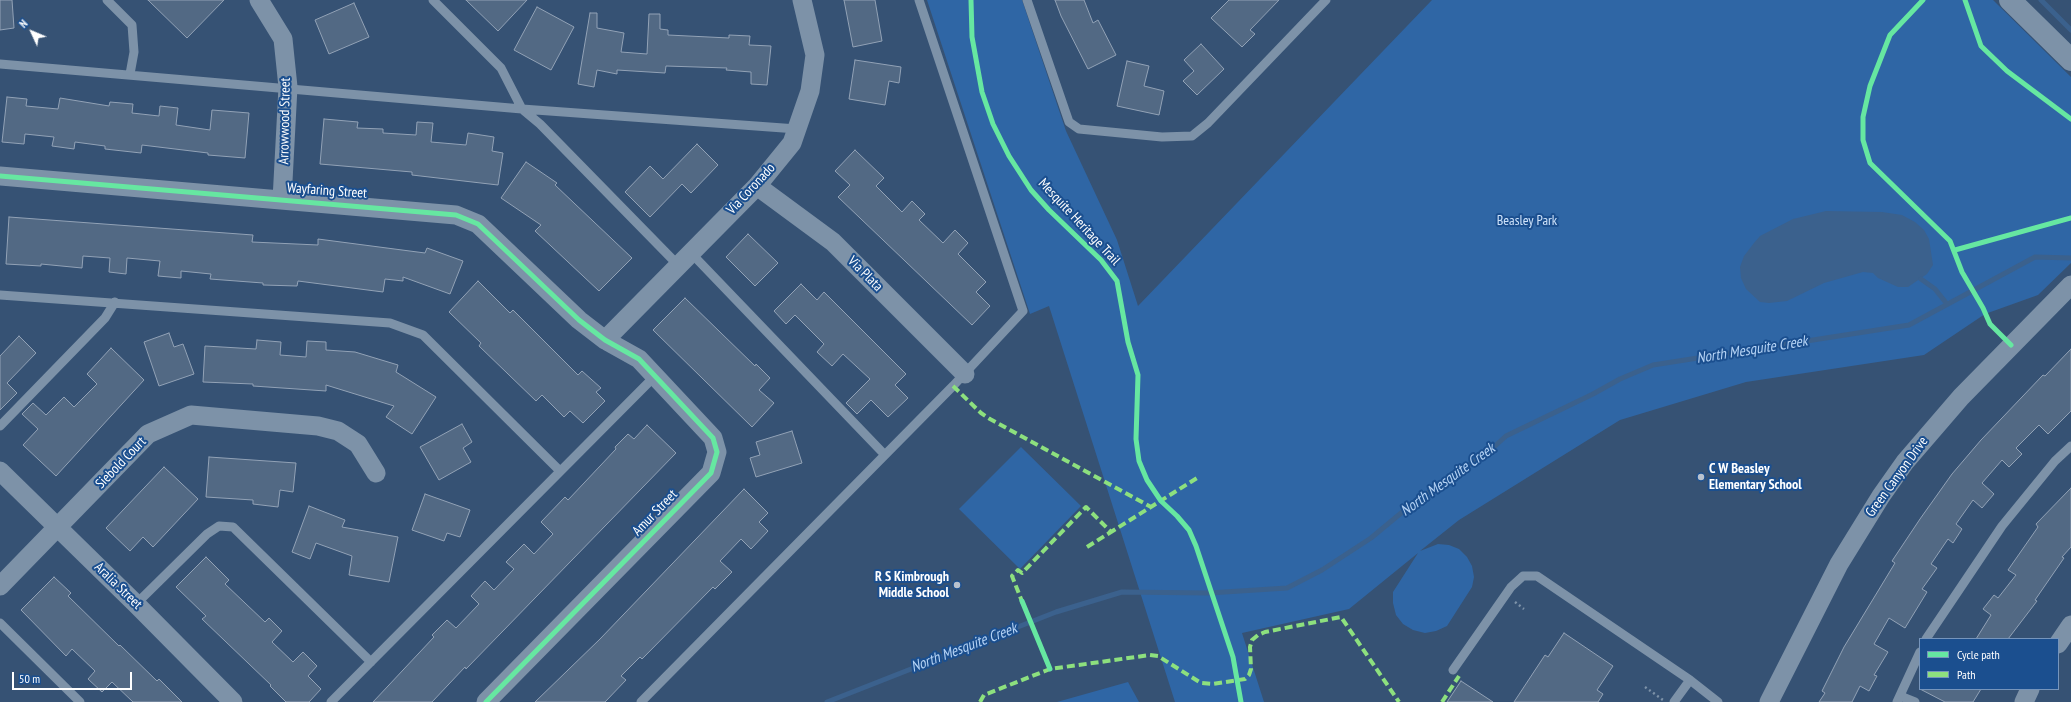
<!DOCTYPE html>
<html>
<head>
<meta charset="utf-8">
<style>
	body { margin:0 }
	#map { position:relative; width:2071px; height:702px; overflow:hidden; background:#365274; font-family:"PT Sans Narrow",sans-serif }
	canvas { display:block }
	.legend { position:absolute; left:1919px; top:638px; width:140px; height:52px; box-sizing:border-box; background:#1b4f8f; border:1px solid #7695bc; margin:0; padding:5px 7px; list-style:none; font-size:12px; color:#fff }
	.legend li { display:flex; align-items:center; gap:8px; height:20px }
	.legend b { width:20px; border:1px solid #7695bc }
	.north { position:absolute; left:12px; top:12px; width:40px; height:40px; -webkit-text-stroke:3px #1b4f8f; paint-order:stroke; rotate:314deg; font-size:11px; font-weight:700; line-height:16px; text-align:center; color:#fff }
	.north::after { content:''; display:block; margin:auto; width:14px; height:18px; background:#fff; clip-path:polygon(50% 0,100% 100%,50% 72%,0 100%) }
	.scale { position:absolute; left:12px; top:672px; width:120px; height:18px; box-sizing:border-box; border:2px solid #fff; border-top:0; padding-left:5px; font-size:12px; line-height:14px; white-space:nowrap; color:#fff; -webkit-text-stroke:3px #1b4f8f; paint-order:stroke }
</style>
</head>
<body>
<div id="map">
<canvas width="2071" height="702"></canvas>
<ul class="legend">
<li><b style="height:5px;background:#66e7a1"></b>Cycle path</li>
<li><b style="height:5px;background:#8de07e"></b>Path</li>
</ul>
<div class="north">N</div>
<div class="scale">50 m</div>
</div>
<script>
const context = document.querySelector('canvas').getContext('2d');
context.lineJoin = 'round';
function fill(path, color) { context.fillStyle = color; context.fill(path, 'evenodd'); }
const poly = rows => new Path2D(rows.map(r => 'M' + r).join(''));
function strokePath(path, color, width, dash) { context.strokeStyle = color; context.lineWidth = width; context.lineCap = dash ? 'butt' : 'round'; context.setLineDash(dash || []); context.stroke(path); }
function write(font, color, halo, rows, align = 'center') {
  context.font = font + ' "PT Sans Narrow",sans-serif'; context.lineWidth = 4; context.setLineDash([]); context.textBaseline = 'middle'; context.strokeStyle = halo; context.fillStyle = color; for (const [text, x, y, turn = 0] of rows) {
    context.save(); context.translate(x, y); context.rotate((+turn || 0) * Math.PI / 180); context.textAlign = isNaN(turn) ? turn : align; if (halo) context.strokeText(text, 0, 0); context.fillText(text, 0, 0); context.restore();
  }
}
const green = poly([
	[927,0,1022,0,1066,131,1117,240,1138,306,1432,0,1993,0,2071,77,2071,263,2038,295,1985,314,1924,355,1746,382,1620,420,1459,520,1420,551,1438,544,1449,545,1459,549,1467,557,1472,566,1474,577,1472,587,1447,626,1436,631,1425,633,1413,630,1403,624,1396,615,1393,603,1393,592,1418,553,1349,609,1242,633,1264,702,1175,702,1049,306,1030,314],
	[1021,447,1081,506,1020,569,959,509],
	[1128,682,1139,702,1057,702]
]);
const water = poly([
	[1826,211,1882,212,1902,215,1915,222,1924,230,1929,239,1933,265,1927,274,1908,287,1898,287,1878,278,1873,273,1863,272,1824,283,1787,301,1769,303,1760,302,1746,289,1741,278,1740,267,1744,256,1754,243,1760,236,1793,219]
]);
const stream = poly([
	[2041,0,2071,30],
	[1921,279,1935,289,1947,304],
	[827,702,1056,612,1122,592,1209,593,1287,588,1322,570,1371,538,1412,504,1463,468,1483,457,1506,436,1593,394,1620,379,1653,365,1909,325,2035,257,2071,258]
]);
const building = poly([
	[0,0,12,0,14,28,0,30,0,0],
	[148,0,224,0,187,38,148,0],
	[466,0,527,0,498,31,466,0],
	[844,0,875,0,882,41,853,47,844,0],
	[1055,0,1084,0,1093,23,1098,20,1116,55,1088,69,1061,16,1055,0],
	[1229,0,1279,0,1250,30,1255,34,1242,47,1211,18,1229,0],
	[354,3,369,37,329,54,315,20,354,3],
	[537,7,574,27,551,70,514,50,537,7],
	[590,13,597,13,597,28,624,33,621,52,647,54,649,14,660,14,660,29,668,30,668,35,729,38,729,35,750,36,749,45,771,46,767,85,751,84,751,72,726,70,727,68,666,66,665,73,617,70,617,74,597,70,594,87,578,84,590,13],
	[1201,44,1224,69,1197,95,1183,81,1194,71,1184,60,1201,44],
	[855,60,901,67,899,83,889,81,885,105,849,99,855,60],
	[1127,61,1149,66,1144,86,1164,91,1159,115,1117,106,1127,61],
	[7,97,27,99,26,106,58,109,60,98,109,106,110,102,133,104,132,113,159,116,160,106,178,108,176,125,210,130,212,110,249,113,245,158,208,155,208,153,142,145,141,153,105,149,105,146,75,142,74,149,52,146,54,137,25,134,24,144,2,142,7,97],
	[324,119,358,122,357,128,383,129,383,133,416,135,417,122,433,123,431,142,466,145,468,133,494,137,492,151,503,153,498,185,412,175,412,172,320,164,324,119],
	[697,144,718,165,691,193,682,184,650,217,625,192,650,166,663,179,697,144],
	[855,150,884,178,876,186,902,212,912,201,925,214,919,220,943,243,955,230,968,243,958,254,986,282,976,292,990,306,972,325,838,197,850,185,835,171,855,150],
	[526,162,557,183,555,185,632,258,599,291,535,231,541,225,501,198,526,162],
	[9,217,253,235,252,242,318,245,318,239,425,253,427,248,463,261,450,294,403,277,403,281,385,279,383,292,298,281,297,286,263,285,263,283,210,279,211,274,181,271,181,278,158,276,160,261,127,258,126,274,109,272,110,258,83,256,82,268,41,264,41,266,6,264,9,217],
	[748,234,778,263,755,286,726,257,748,234],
	[478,281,510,313,513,310,578,375,582,371,601,388,596,392,605,401,583,423,570,411,564,417,542,395,536,401,479,346,481,343,449,312,478,281],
	[801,284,817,300,824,292,906,374,895,385,908,398,888,417,871,400,857,414,846,403,870,379,843,354,832,366,817,352,824,344,795,315,786,324,774,311,801,284],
	[685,298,755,366,756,364,770,378,759,390,774,403,752,427,653,330,685,298],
	[169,333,174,347,183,344,194,374,159,386,144,342,169,333],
	[19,336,36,353,7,383,17,393,0,410,0,356,19,336],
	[257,340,281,342,280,355,306,357,307,341,326,342,326,350,355,352,398,365,396,372,436,397,412,434,386,417,394,406,326,385,326,391,253,386,253,384,203,382,205,346,256,349,257,340],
	[111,348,144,380,56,476,23,445,38,429,22,414,33,403,46,415,64,397,74,407,97,384,87,374,111,348],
	[2071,349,2071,411,2048,434,2039,425,2016,448,2022,454,2009,467,2002,460,1982,483,1994,494,1982,508,1973,500,1956,524,1962,529,1953,543,1948,539,1931,564,1937,568,1922,589,1927,592,1905,628,1889,618,1874,644,1888,652,1874,675,1877,676,1869,691,1860,686,1852,702,1819,702,1825,693,1822,691,1844,647,1895,563,1892,561,1920,519,1952,474,1981,440,2043,375,2045,376,2071,349],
	[462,424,472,442,463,448,471,462,439,480,420,447,462,424],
	[647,425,676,453,466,669,465,667,432,702,373,702,434,637,432,635,447,620,456,628,479,604,471,596,485,581,494,590,514,569,506,562,524,544,534,554,553,534,541,522,565,497,568,500,616,449,615,447,628,434,634,439,647,425],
	[792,431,802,463,756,477,750,458,760,455,756,442,792,431],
	[209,457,296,463,293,492,280,490,278,507,253,504,253,500,206,497,209,457],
	[164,467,198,499,153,547,143,537,130,551,106,528,164,467],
	[2071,488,2071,547,2062,557,2064,558,2035,600,2037,601,2008,639,1976,639,1991,615,1983,609,1994,595,1998,598,2016,575,2008,570,2038,527,2036,524,2071,488],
	[744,489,768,513,759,522,768,531,751,549,741,539,720,561,732,572,715,589,713,587,642,659,640,657,621,676,626,680,605,702,535,702,600,639,744,489],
	[425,494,470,510,460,537,447,533,444,541,412,530,425,494],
	[309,506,345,520,342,527,398,537,389,582,349,575,352,556,316,543,310,559,292,552,309,506],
	[206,557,229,580,225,584,265,622,269,618,282,631,272,642,293,662,303,652,317,666,308,676,321,689,309,702,286,702,270,686,271,685,202,619,206,616,176,587,206,557],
	[54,577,71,593,68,596,119,646,120,645,157,681,159,679,182,702,133,702,112,682,102,692,88,679,95,671,72,649,66,656,21,610,54,577],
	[1564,633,1613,666,1597,690,1603,694,1598,702,1514,702,1545,655,1548,657,1564,633],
	[1461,681,1493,702,1447,702,1461,681],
	[1920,689,1981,689,1973,702,1945,702,1920,689]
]);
const path = poly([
	[1515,602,1524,609],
	[1645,687,1663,700]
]);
const service = poly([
	[107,0,132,25,134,52,130,74],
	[433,0,501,68,522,109,540,124,678,265],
	[1027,0,1069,122,1079,129,1162,137,1192,136,1208,123,1326,0],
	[0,64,522,109,797,129],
	[691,253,884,454],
	[0,295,390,323,423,335,560,471],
	[0,426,105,318,115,302],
	[136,604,207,534,219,526,233,527,371,662],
	[0,623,80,702],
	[1926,639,2002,526,2055,461,2071,446],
	[1453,670,1511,587,1523,576,1537,576,1690,680,1718,702],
	[1900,696,1915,702],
	[331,702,655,376],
	[641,702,953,386,1023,311,919,0],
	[1674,702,1690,680],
	[1897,702,1920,652]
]);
const minor = poly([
	[259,0,283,39,288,87,282,200],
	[0,176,456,215,478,224,579,320,605,340,639,359,713,438,717,452,711,473,486,702],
	[757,186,833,242,965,374],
	[605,340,757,186,792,143,810,91,815,55,802,0],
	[0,471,136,604,233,702],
	[0,586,148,434,191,415,318,426,338,431,358,444,376,473],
	[2058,644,2071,625],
	[1769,702,1839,564,1881,496,1905,462,1961,397,2071,285],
	[2024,702,2030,689]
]);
const tertiary = poly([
	[2010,0,2071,60]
]);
const quiet = poly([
	[953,386,981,413,990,419,1151,507],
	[1087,547,1111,532],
	[1023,604,1012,576,1018,570,1022,573,1086,507,1111,532,1197,478],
	[980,702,984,695,1050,669,1150,655,1158,656,1201,683,1213,684,1245,679,1249,675,1251,669,1250,647,1252,640,1258,635,1265,632,1341,617,1399,702],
	[1442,702,1459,676]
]);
const cycleway = poly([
	[971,0,972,37,982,92,993,124,1009,156,1031,190,1049,210,1101,260,1117,281,1128,342,1138,375,1136,439,1139,461,1147,480,1161,501,1177,516,1189,530,1196,546,1233,657,1241,702],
	[1923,0,1890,35,1870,86,1863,117,1863,140,1870,163,1950,241,1962,272,1983,308,1990,324,2011,345],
	[1965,0,1981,46,2007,71,2071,119],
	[0,176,456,215,478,224,579,320,605,340,639,359,713,438,717,452,711,473,486,702],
	[1955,250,2071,218],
	[1022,601,1050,669]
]);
const markers = [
	[1701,477,4,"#b9c2ce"],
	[957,585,4,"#b9c2ce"]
];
const streetNames = [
	["Arrowwood Street",285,121,-89],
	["Via Coronado",751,189,-47],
	["Wayfaring Street",327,191,4],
	["Mesquite Heritage Trail",1079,222,47],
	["Via Plata",865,274,45],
	["Siebold Court",121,463,-46],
	["Green Canyon Drive",1897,477,-54],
	["Amur Street",655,513,-46],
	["Aralia Street",118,586,44]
];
const parkNames = [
	["Beasley Park",1527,221]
];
const poiNames = [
	["C W Beasley",1709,469],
	["Elementary School",1709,485],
	["R S Kimbrough",949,577,"right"],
	["Middle School",949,593,"right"]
];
const waterNames = [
	["North Mesquite Creek",1752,350,-9],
	["North Mesquite Creek",1448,480,-36],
	["North Mesquite Creek",964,648,-21]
];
fill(green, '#2f66a5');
fill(water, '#3b618d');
strokePath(stream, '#3b618d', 5);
fill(building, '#526984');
strokePath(building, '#92a2b6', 1);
strokePath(path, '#7d92a8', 2.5, [2, 3]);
strokePath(service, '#7d92a8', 9);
strokePath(minor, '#7d92a8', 19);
strokePath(tertiary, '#7d92a8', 22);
strokePath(quiet, '#8de07e', 4, [8, 4]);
strokePath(cycleway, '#66e7a1', 5);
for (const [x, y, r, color] of markers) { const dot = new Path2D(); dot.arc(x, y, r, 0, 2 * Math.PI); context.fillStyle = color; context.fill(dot); strokePath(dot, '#1b4f8f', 1.5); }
write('14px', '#fff', '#1b4f8f', streetNames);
write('14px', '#cfe3fa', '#1b4f8f', parkNames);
write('bold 14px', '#fff', '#1b4f8f', poiNames, 'left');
write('italic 15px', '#b5d3f5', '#1b4f8f', waterNames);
</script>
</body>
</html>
